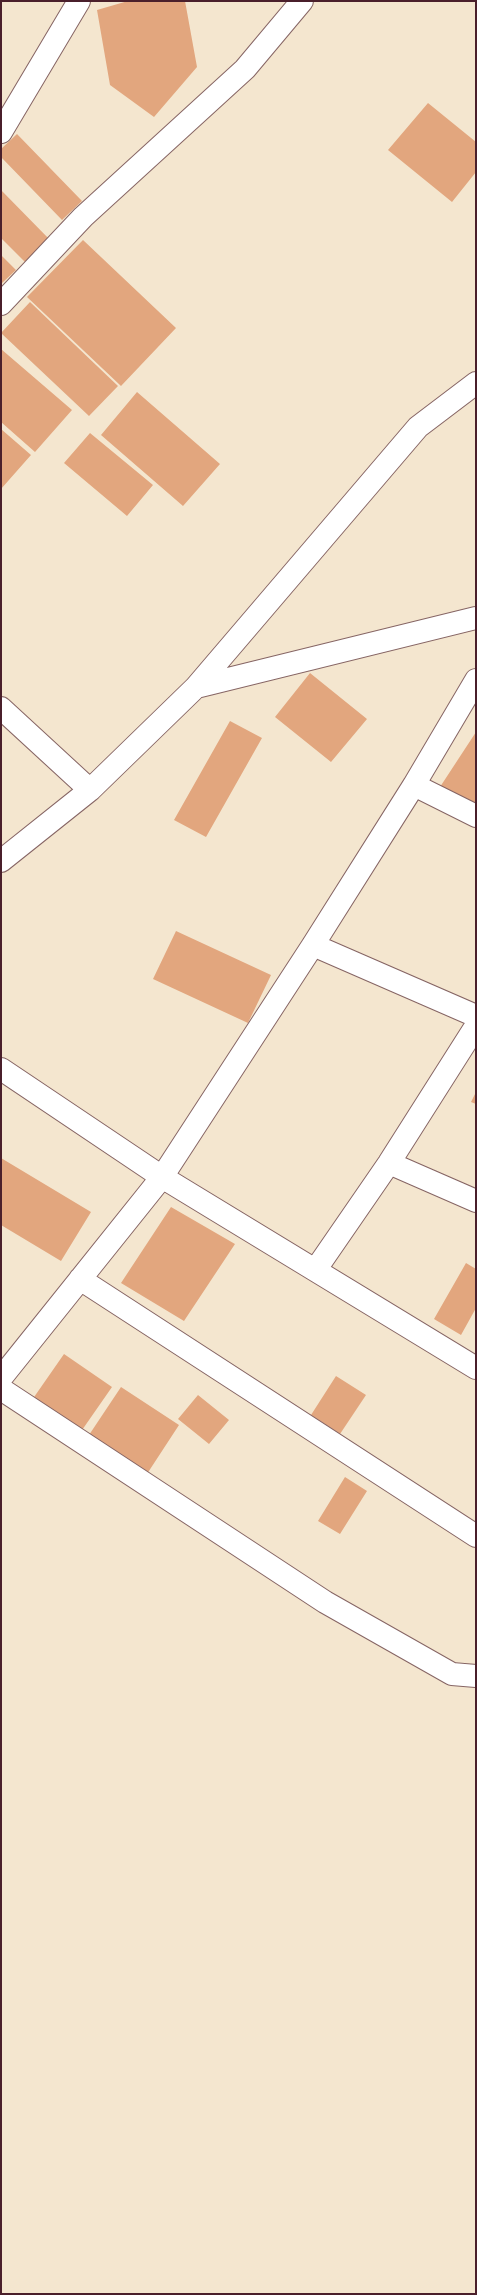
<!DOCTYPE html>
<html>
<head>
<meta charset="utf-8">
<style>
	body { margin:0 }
	#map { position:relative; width:477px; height:2295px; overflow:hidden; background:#f4e6cf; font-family:"Balsamiq Sans",sans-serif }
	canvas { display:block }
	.frame { position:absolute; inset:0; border:2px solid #4a1f2b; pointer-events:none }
</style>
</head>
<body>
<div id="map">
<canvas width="477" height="2295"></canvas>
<div class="frame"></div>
</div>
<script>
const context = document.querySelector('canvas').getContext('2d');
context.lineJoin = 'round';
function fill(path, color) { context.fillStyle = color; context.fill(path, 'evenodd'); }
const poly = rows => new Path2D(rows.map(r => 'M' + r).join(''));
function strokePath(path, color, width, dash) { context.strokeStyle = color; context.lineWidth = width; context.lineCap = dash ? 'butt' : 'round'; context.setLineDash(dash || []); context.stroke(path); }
const building = poly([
	[128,1,185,1,197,67,154,117,110,85,97,10],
	[428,103,476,142,476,172,452,202,388,150],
	[17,134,82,201,62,220,1,157,1,149],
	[1,190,51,241,27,264,1,238],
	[83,240,176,328,121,386,27,297],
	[1,255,16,270,1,284],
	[30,302,118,386,89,416,1,333],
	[1,349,72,410,35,452,1,422],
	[137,392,220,464,183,506,101,435],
	[1,429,31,455,1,489],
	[90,433,153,485,127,516,64,463],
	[310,673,367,719,331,762,275,717],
	[230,721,262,738,206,837,174,820],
	[476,732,476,810,440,787],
	[176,931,271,975,248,1023,153,979],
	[476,1092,476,1104,471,1102],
	[1,1158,91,1212,61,1261,1,1225],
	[171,1207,235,1244,184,1321,121,1283],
	[466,1263,476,1269,476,1308,461,1335,434,1319],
	[64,1354,112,1387,80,1433,32,1400],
	[336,1376,366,1395,340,1434,311,1415],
	[121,1387,179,1425,145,1477,87,1438],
	[198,1395,229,1420,209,1444,178,1419],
	[345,1477,367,1491,340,1534,318,1521]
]);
const street = poly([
	[1,132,79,1],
	[1,304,83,217,245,69,302,1],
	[196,687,418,427,476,383],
	[1,708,90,790],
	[414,785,476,816],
	[1,861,90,790,196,687,476,618],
	[313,945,476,1016],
	[1,1069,162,1177,476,1368],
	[389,1163,476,1201],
	[316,1269,389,1163,476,1026],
	[80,1279,476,1536],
	[1,1378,162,1177,313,945,414,785,476,680],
	[1,1389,325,1602,452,1674,476,1676]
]);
fill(building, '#e2a67e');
strokePath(street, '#866564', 24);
strokePath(street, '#fff', 22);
</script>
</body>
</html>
